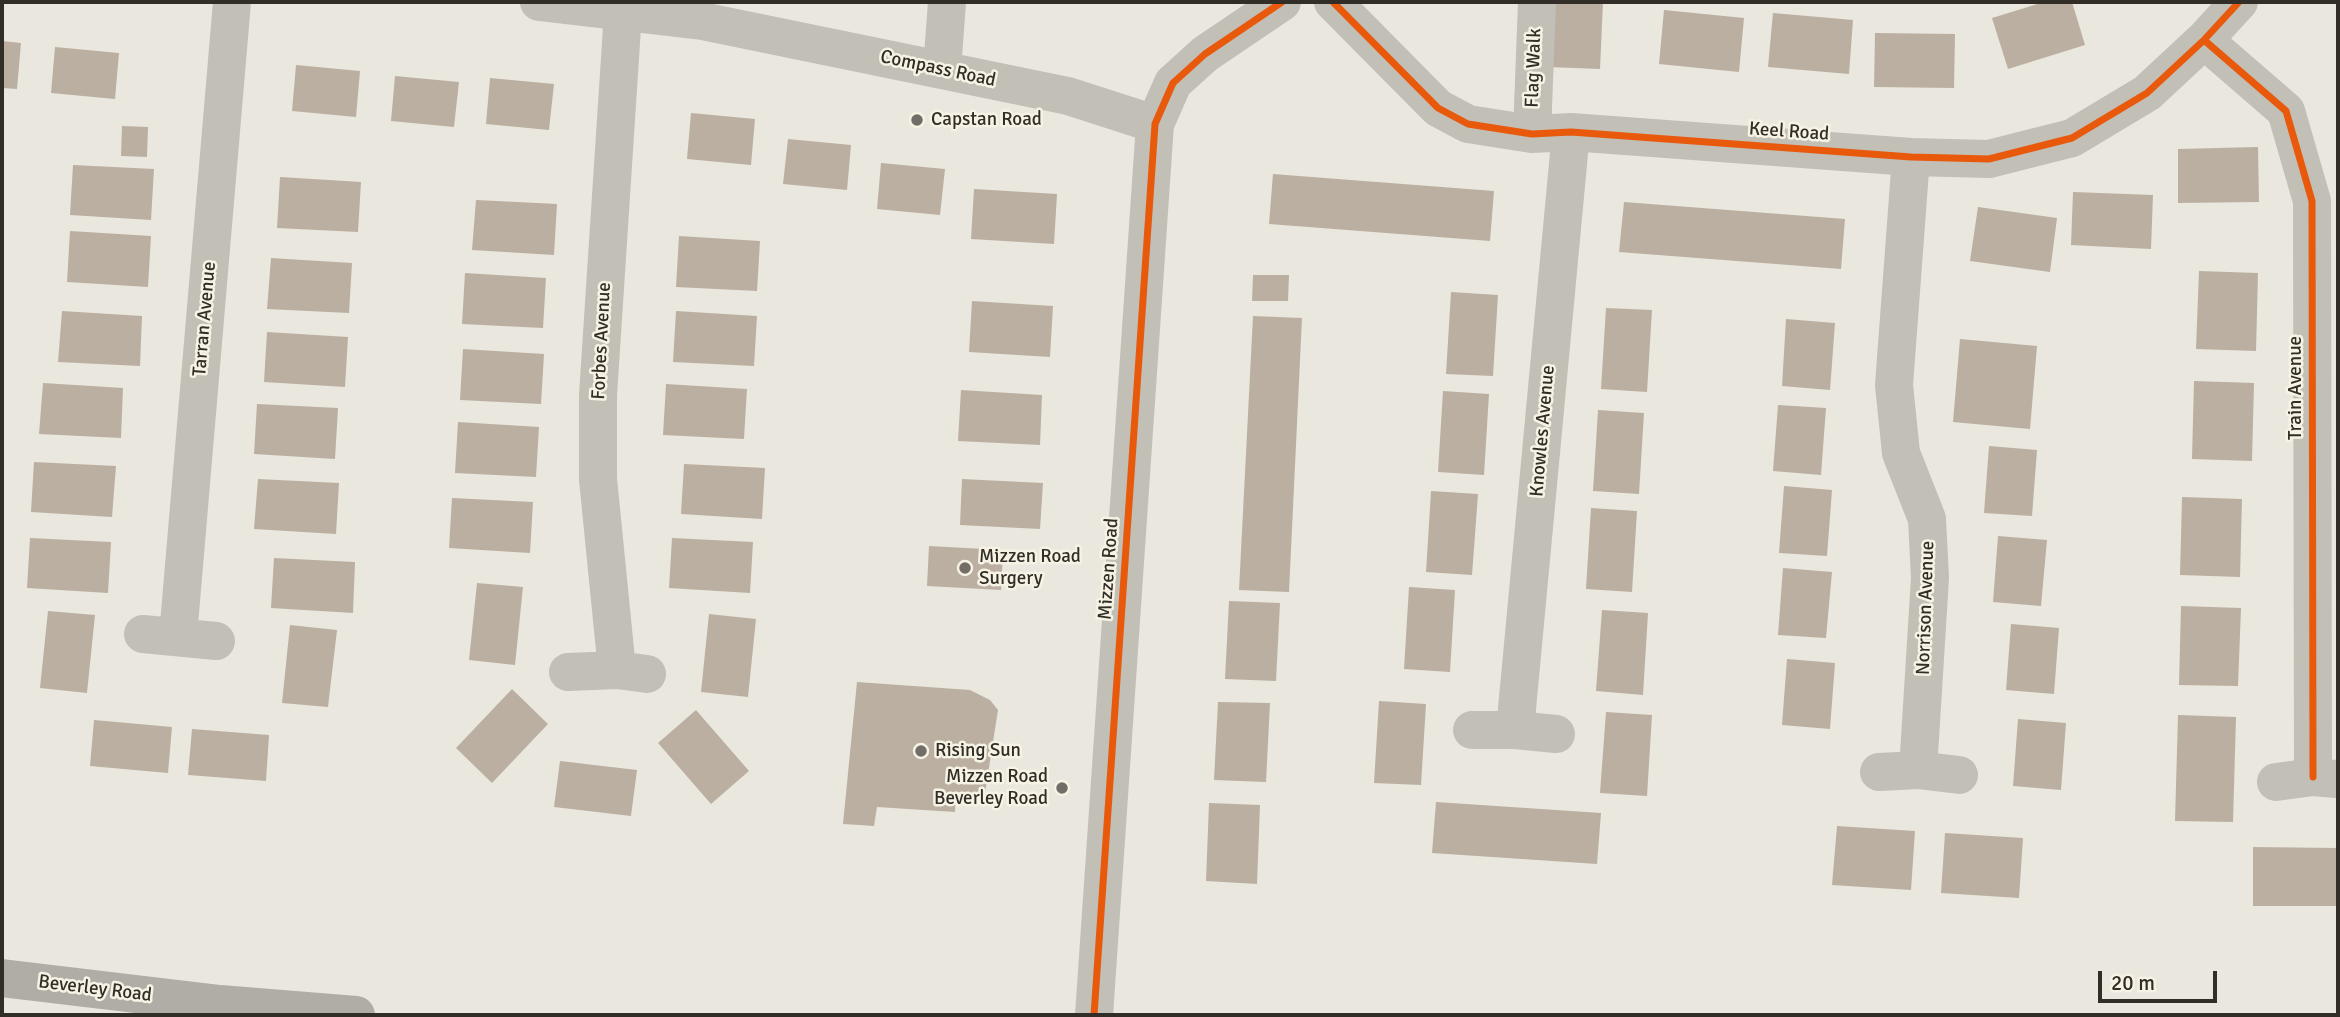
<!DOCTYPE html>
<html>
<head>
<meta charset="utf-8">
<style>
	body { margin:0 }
	#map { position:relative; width:2340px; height:1017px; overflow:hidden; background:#eae7de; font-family:Signika,sans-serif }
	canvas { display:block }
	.frame { position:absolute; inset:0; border:4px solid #322d27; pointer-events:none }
	.scale { position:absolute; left:2098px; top:971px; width:119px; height:32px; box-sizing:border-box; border:4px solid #322d27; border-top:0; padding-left:9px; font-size:21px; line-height:24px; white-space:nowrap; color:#322d27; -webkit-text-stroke:5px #f6f3e5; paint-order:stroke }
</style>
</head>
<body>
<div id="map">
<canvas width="2340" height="1017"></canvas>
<div class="frame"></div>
<div class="scale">20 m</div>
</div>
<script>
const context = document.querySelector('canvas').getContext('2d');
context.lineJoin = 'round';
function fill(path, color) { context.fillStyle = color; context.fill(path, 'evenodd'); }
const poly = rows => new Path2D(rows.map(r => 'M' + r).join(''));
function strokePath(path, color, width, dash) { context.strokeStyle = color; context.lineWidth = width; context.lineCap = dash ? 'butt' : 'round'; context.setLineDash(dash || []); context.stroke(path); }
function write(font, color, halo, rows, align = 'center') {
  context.font = font + ' Signika,sans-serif'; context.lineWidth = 5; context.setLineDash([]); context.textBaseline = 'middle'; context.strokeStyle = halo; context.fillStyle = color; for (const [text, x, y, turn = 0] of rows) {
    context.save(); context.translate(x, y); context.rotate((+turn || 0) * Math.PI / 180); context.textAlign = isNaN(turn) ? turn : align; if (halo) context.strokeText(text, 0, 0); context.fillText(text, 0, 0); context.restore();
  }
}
const building = poly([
	[1551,2,1603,2,1600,69,1548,67],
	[2044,2,2072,2,2085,45,2008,69,1992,18],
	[1664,10,1744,18,1739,72,1659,64],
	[1773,13,1853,20,1849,74,1768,67],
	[1875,33,1955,34,1954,88,1874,87],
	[2,41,21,43,17,89,2,88],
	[55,47,119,53,115,99,51,93],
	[296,65,360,71,356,117,292,111],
	[395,76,459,82,454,127,391,121],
	[490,78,554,84,549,130,486,124],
	[691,113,755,119,751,165,687,159],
	[122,126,148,127,147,157,121,156],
	[788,139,851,145,847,190,783,184],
	[2258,147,2259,202,2178,203,2178,149],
	[881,163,945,169,940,215,877,209],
	[73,165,154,169,151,220,70,215],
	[1273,174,1494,191,1490,241,1269,224],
	[280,177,361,182,358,232,277,228],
	[974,189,1057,194,1054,244,971,239],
	[2073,192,2153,195,2151,249,2071,245],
	[476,200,557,204,554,255,472,250],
	[1624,202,1845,219,1841,269,1619,252],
	[1978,207,2057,218,2050,272,1970,261],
	[70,231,151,236,148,287,67,282],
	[679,236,760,241,757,291,676,287],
	[271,258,352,263,349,313,267,309],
	[2199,271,2258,273,2256,351,2196,349],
	[465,273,546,278,543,328,462,324],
	[1253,275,1289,275,1288,301,1252,301],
	[1451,292,1498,295,1493,376,1446,374],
	[972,301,1053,306,1050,357,969,352],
	[1606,308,1652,310,1647,392,1601,389],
	[62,311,142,316,140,366,58,362],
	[676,311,757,316,754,366,673,362],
	[1253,316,1302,318,1289,592,1239,590],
	[1786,319,1835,323,1830,390,1782,386],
	[267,332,348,337,345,387,264,382],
	[1960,339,2037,346,2030,429,1953,422],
	[463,349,544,354,541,404,460,400],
	[2194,381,2254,383,2252,461,2192,459],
	[43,383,123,388,121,438,39,434],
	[666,384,747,389,744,439,663,435],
	[961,390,1042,395,1040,445,958,441],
	[1443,391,1489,394,1484,475,1438,472],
	[257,404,338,408,335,459,254,454],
	[1778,405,1826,408,1821,475,1773,471],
	[1598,410,1644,413,1639,494,1593,491],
	[458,422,539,427,536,477,455,473],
	[1989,446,2037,450,2032,516,1984,513],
	[34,462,116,466,112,517,31,512],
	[684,464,765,468,762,519,681,514],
	[258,479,339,483,336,534,254,529],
	[962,479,1043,483,1040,529,960,525],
	[1784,486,1832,490,1827,556,1779,553],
	[1431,491,1478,494,1472,575,1426,572],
	[2182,497,2242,499,2240,577,2180,575],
	[452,498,533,502,530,553,449,548],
	[1591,508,1637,511,1632,592,1586,589],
	[1998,536,2047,540,2041,606,1993,602],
	[30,538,111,542,108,593,27,588],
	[672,538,753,542,750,593,669,588],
	[929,546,1003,550,1001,590,927,586],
	[274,558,355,562,353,613,271,608],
	[1783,568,1832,572,1826,638,1778,635],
	[477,583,523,587,515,665,469,660],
	[1409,587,1455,590,1450,672,1404,669],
	[1229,601,1280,603,1276,681,1225,679],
	[2181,606,2241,608,2238,686,2179,685],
	[1602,610,1648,613,1643,695,1596,691],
	[48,611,95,615,87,693,40,688],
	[709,614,756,619,748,697,701,692],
	[2011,624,2059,628,2054,694,2006,690],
	[290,625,337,630,328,707,282,703],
	[1787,659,1835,663,1830,729,1782,725],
	[857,682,970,690,990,700,998,710,985,793,956,792,955,812,877,807,874,826,843,824],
	[512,689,548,724,492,783,456,748],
	[1379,701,1426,704,1421,785,1374,783],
	[1218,702,1270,703,1266,782,1214,780],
	[696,710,749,771,711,804,658,743],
	[1606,712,1652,715,1647,796,1600,793],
	[2178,715,2236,717,2233,822,2175,821],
	[2018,719,2066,723,2061,790,2013,786],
	[94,720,172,727,168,773,90,766],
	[192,729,269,735,266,781,188,775],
	[560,761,637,770,631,816,554,807],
	[1436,802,1601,813,1597,864,1432,853],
	[1209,803,1260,805,1257,884,1206,881],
	[1837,826,1915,831,1911,890,1832,885],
	[1945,833,2023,838,2019,898,1941,893],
	[2253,847,2338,848,2338,906,2253,906]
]);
const street = poly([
	[539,2,702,21,1068,96,1155,124],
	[1333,2,1438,108,1468,124,1532,134,1571,132,1911,157,1989,159,2072,138,2147,93,2204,40,2239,2],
	[2204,40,2286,111,2312,201,2313,777],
	[942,70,947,2],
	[1532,134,1537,2],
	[1911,157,1894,385,1901,453,1927,519,1930,578,1918,770],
	[143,634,216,641],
	[178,636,232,2],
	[617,670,598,479,598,395,623,12],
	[568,672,617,670,647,674],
	[1472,730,1515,730,1556,734],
	[1515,730,1571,132],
	[1879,772,1918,770,1959,775],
	[2276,782,2313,777,2336,779],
	[1094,1015,1155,124,1173,83,1205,54,1282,2]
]);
const primary = poly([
	[2,978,220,1004,356,1015]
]);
const cycleway = poly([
	[1333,2,1438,108,1468,124,1532,134,1571,132,1911,157,1989,159,2072,138,2147,93,2204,40,2239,2],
	[2204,40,2286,111,2312,201,2313,777],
	[1094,1015,1155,124,1173,83,1205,54,1282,2]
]);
const markers = [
	[917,120,7,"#726e67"],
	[965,568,7,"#726e67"],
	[921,751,7,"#726e67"],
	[1062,788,7,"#726e67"]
];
const streetNames = [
	["Flag Walk",1534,68,-88],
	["Compass Road",938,69,12],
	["Keel Road",1789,132,4],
	["Tarran Avenue",205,319,-85],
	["Forbes Avenue",602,341,-87],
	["Train Avenue",2296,388,-90],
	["Knowles Avenue",1543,431,-85],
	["Mizzen Road",1109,569,-86],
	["Norrison Avenue",1926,608,-88],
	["Beverley Road",95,989,7]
];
const poiNames = [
	["Capstan Road",931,120],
	["Mizzen Road",979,557],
	["Surgery",979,579],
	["Rising Sun",935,751],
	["Mizzen Road",1048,777,"right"],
	["Beverley Road",1048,799,"right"]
];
fill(building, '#bbafa2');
strokePath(street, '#c2bfb7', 38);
strokePath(primary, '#b0ada7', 38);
strokePath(cycleway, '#e8590c', 7);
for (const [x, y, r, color] of markers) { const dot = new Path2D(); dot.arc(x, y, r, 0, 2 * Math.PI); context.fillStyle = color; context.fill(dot); strokePath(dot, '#f6f3e5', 2.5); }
write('19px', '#322d27', '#f6f3e5', streetNames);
write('19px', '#322d27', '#f6f3e5', poiNames, 'left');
</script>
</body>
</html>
